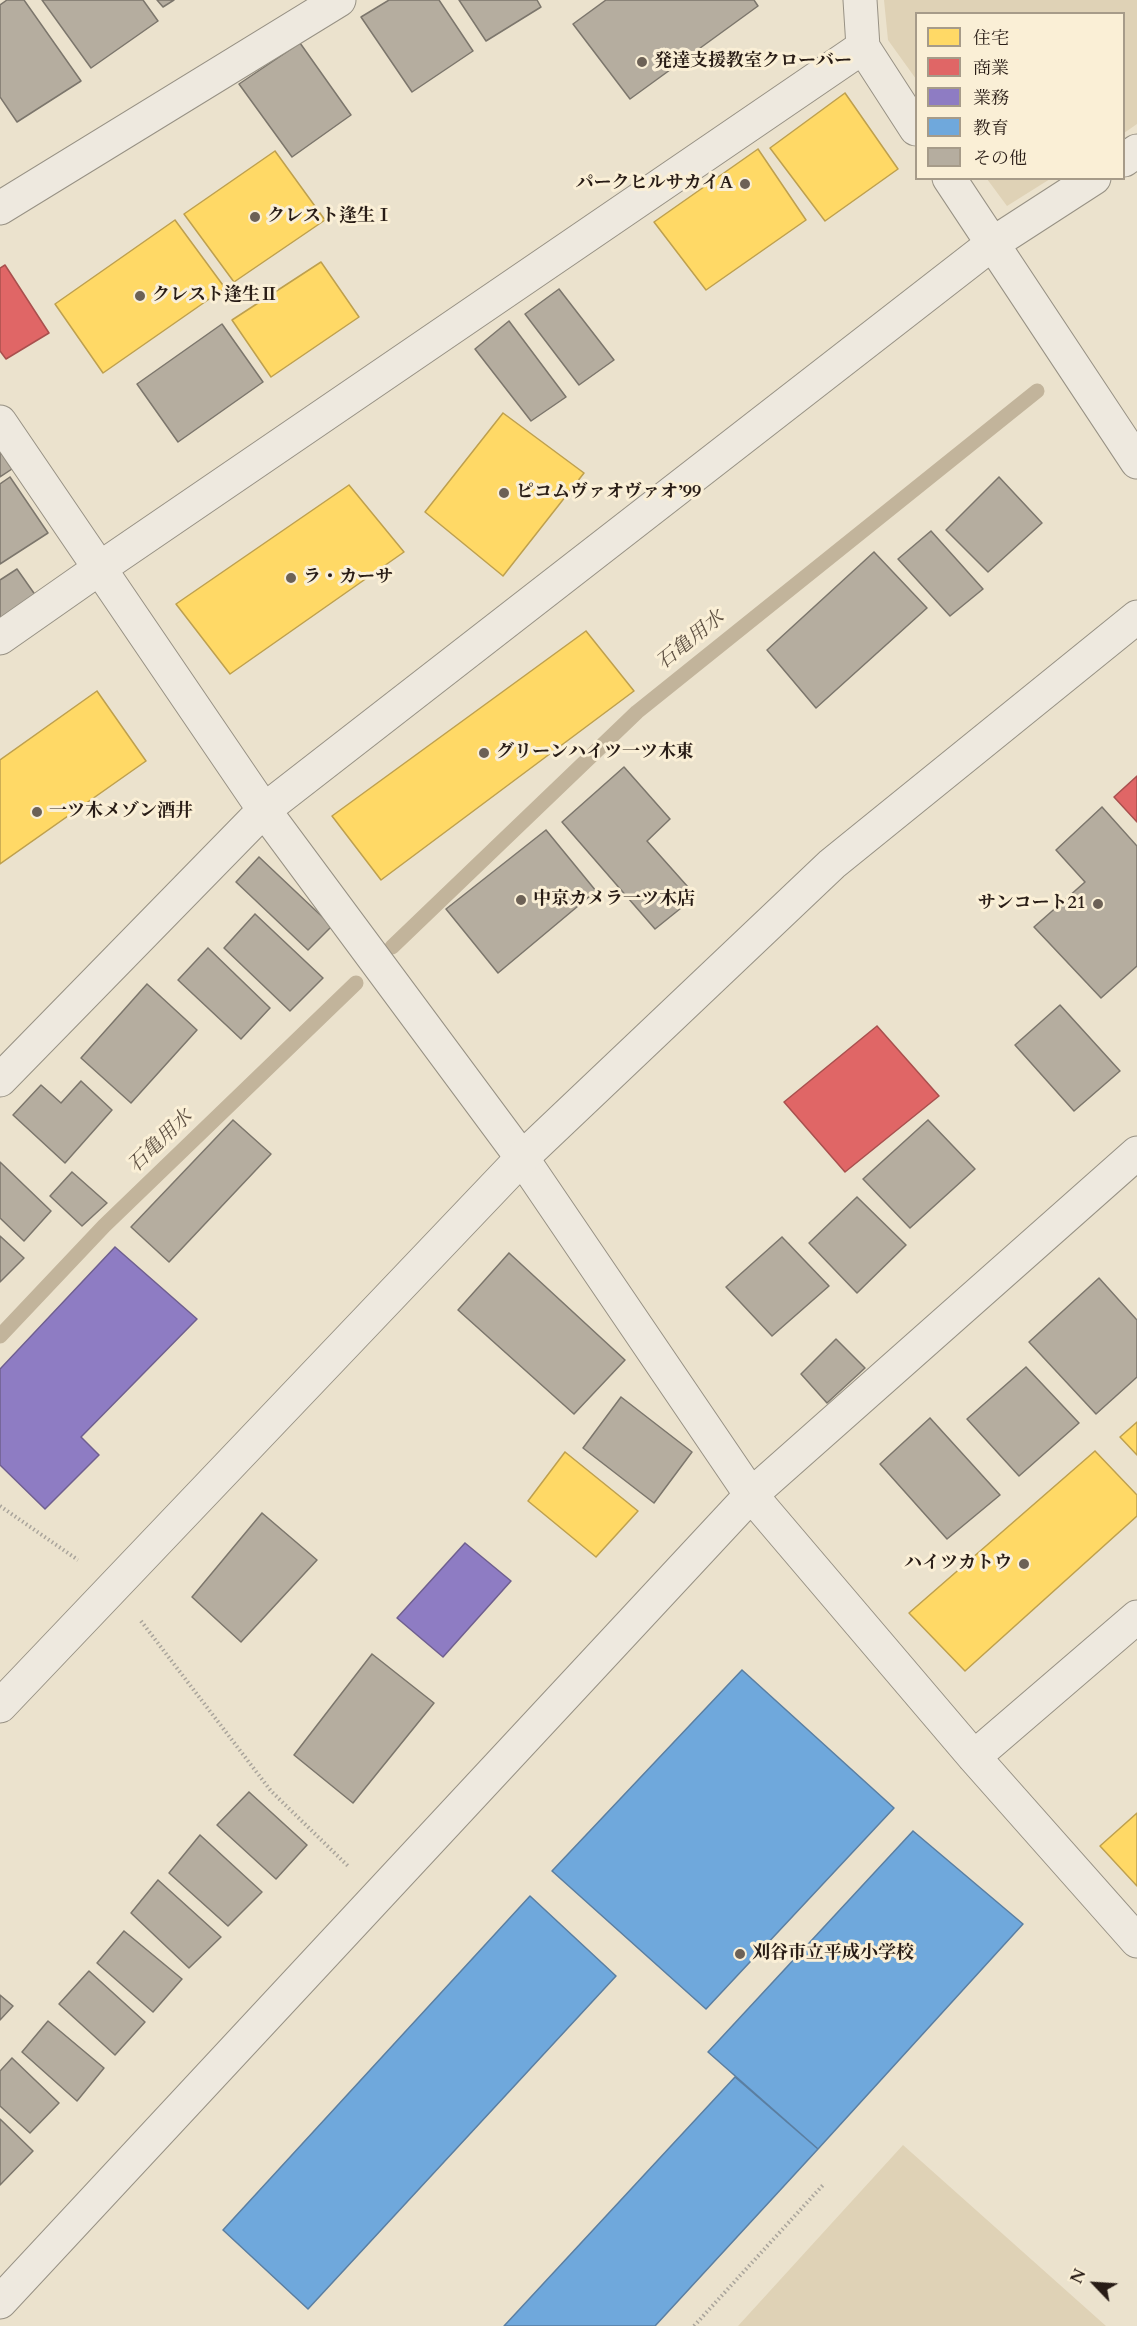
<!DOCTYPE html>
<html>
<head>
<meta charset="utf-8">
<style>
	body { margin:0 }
	#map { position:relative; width:1137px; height:2326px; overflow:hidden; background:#ebe2cd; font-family:Cardo,"Noto Serif JP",serif }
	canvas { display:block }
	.legend { position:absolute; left:915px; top:12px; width:210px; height:168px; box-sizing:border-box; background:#faefd6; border:2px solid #a69b89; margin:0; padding:8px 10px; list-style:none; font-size:18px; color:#281c16 }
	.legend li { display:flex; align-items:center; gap:12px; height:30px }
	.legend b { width:30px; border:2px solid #a69b89 }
	.north { position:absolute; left:1065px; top:2254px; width:60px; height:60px; -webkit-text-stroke:4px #faefd6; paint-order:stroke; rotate:295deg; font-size:16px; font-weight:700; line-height:24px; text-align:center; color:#281c16 }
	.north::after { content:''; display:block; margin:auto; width:21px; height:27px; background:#281c16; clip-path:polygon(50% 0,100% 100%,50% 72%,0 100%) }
</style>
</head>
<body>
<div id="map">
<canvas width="1137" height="2326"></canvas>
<ul class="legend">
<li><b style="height:16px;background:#ffd966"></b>住宅</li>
<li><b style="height:16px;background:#e06666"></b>商業</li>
<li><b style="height:16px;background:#8e7cc3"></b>業務</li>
<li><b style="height:16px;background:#6fa8dc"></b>教育</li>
<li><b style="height:16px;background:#b5ad9f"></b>その他</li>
</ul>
<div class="north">N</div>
</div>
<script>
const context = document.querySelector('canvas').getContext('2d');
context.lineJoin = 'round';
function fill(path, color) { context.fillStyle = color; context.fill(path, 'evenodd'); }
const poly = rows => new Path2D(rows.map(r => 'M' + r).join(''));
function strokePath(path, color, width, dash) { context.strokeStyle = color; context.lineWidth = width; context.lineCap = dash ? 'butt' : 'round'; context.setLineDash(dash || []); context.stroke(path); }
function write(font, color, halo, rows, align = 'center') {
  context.font = font + ' Cardo,"Noto Serif JP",serif'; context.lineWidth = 6; context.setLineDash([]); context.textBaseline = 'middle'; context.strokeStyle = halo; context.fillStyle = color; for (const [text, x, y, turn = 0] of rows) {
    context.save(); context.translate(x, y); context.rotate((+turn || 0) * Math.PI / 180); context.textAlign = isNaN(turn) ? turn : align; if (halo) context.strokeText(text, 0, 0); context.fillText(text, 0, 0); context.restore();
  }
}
const green = poly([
	[884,0,1137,0,1137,124,1124,133,1124,14,916,14,916,79,888,40],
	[987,179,1050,179,1007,206],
	[903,2145,1106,2326,738,2326]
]);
const homes = poly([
	[845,93,898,169,825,221,770,148,845,93],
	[758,149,806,220,706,290,654,222,758,149],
	[275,151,325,220,234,282,184,214,275,151],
	[175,220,225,288,103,373,55,304,175,220],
	[321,262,359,317,271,377,232,320,321,262],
	[503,413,584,473,503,576,425,512,503,413],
	[349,485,404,552,230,674,176,604,349,485],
	[586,631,634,691,381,880,332,816,586,631],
	[97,691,146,761,0,864,0,760,97,691],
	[1137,1422,1137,1455,1120,1437,1137,1422],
	[1095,1451,1137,1495,1137,1516,965,1671,909,1613,1095,1451],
	[565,1452,638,1511,596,1557,528,1501,565,1452],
	[1137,1813,1137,1886,1100,1846,1137,1813]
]);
const shops = poly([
	[5,265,49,333,6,359,0,351,0,268,5,265],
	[1137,776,1137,822,1114,797,1137,776],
	[877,1026,939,1096,845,1172,784,1102,877,1026]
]);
const offices = poly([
	[115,1247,197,1319,81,1437,99,1455,45,1509,0,1465,0,1369,115,1247],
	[465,1543,511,1581,443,1657,397,1618,465,1543]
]);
const schools = poly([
	[742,1670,894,1808,706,2009,552,1871,742,1670],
	[913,1831,1023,1924,818,2149,708,2052,913,1831],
	[530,1896,616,1976,308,2309,223,2230,530,1896],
	[735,2077,818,2149,655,2326,504,2326,735,2077]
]);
const stream = poly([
	[392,947,637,712,1037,391],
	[0,1336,104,1226,356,983]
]);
const building = poly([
	[7,0,24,0,81,81,17,122,0,97,0,5,7,0],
	[42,0,143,0,158,21,91,68,42,0],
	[157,0,174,0,163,7,157,0],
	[389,0,439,0,473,51,412,92,361,17,389,0],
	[459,0,537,0,541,7,486,41,459,0],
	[606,0,754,0,758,6,630,99,573,24,606,0],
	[300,43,351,115,292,157,239,84,300,43],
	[559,289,614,360,579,385,525,314,559,289],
	[509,321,566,397,531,421,475,349,509,321],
	[222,324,263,382,178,442,137,384,222,324],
	[0,451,12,469,0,477,0,451],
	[10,477,48,533,0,564,0,484,10,477],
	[999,477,1042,523,988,572,946,530,999,477],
	[931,531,983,589,950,616,898,559,931,531],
	[874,552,927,608,816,708,767,650,874,552],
	[17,569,36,596,0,619,0,580,17,569],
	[624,767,670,819,647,841,696,896,655,929,562,822,624,767],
	[1102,807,1137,846,1137,966,1101,998,1034,927,1085,882,1056,850,1102,807],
	[546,830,596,891,498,973,446,909,546,830],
	[259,857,332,926,308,950,236,882,259,857],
	[255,914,323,978,290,1011,224,948,255,914],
	[208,948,270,1008,241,1039,178,980,208,948],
	[147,984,197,1030,131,1103,81,1058,147,984],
	[1060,1005,1120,1071,1074,1111,1015,1045,1060,1005],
	[81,1081,112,1110,65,1163,13,1115,41,1085,61,1103,81,1081],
	[233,1120,271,1154,169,1262,131,1227,233,1120],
	[928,1120,975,1169,910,1228,863,1179,928,1120],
	[0,1162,51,1211,24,1241,0,1218,0,1162],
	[72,1172,107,1203,82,1226,50,1196,72,1172],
	[857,1197,906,1245,857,1293,809,1243,857,1197],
	[0,1236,24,1258,0,1282,0,1236],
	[782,1237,829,1286,772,1336,726,1287,782,1237],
	[509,1253,625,1360,574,1414,458,1310,509,1253],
	[1099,1278,1137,1320,1137,1377,1096,1414,1029,1342,1099,1278],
	[836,1339,865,1368,827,1403,801,1374,836,1339],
	[1026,1367,1079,1423,1019,1476,967,1419,1026,1367],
	[621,1397,692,1452,654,1503,583,1448,621,1397],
	[930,1418,1000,1495,947,1539,880,1464,930,1418],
	[262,1513,317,1560,241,1642,192,1597,262,1513],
	[372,1654,434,1703,353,1803,294,1755,372,1654],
	[249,1792,307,1845,276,1879,217,1825,249,1792],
	[200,1835,262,1892,228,1926,169,1873,200,1835],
	[158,1880,221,1937,189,1968,131,1913,158,1880],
	[124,1931,182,1979,153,2012,97,1963,124,1931],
	[89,1971,145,2022,115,2055,59,2004,89,1971],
	[0,1995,13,2006,0,2020,0,1995],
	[48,2021,104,2068,77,2101,22,2052,48,2021],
	[12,2058,59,2103,30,2133,0,2106,0,2071,12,2058],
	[0,2119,33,2151,0,2185,0,2119]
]);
const path = poly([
	[0,1506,78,1560],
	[141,1621,271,1791,349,1867],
	[694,2326,823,2185]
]);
const minor = poly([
	[860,0,863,47,916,129],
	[1124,160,1137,151],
	[949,178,1137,462],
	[0,208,339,0],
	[0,422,264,810,522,1158,751,1495,974,1757,1137,1941],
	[0,638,100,568,863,47],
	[0,1080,264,810,992,244,1094,178],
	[974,1757,1137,1617],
	[0,2302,751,1495,1137,1153]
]);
const tertiary = poly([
	[0,1706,522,1158,832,864,1137,617]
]);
const markers = [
	[642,62,6,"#6c6156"],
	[745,184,6,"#6c6156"],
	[255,217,6,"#6c6156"],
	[140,296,6,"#6c6156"],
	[504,493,6,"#6c6156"],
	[291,578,6,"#6c6156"],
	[484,753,6,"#6c6156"],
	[37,812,6,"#6c6156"],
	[521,900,6,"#6c6156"],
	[1098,904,6,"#6c6156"],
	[1024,1564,6,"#6c6156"],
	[740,1954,6,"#6c6156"]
];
const poiNames = [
	["発達支援教室クローバー",654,62],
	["パークヒルサカイA",733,184,"right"],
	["クレスト逢生Ⅰ",267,217],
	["クレスト逢生Ⅱ",152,296],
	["ピコムヴァオヴァオ’99",516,493],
	["ラ・カーサ",303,578],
	["グリーンハイツ一ツ木東",496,753],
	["一ツ木メゾン酒井",49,812],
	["中京カメラ一ツ木店",533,900],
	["サンコート21",1086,904,"right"],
	["ハイツカトウ",1012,1564,"right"],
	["刈谷市立平成小学校",752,1954]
];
const waterNames = [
	["石亀用水",691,641,-39],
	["石亀用水",161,1142,-44]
];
fill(green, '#dfd2b6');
fill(homes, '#ffd966');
strokePath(homes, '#bea04e', 1.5);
fill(shops, '#e06666');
strokePath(shops, '#a9504e', 1.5);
fill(offices, '#8e7cc3');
strokePath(offices, '#6f5f8f', 1.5);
fill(schools, '#6fa8dc');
strokePath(schools, '#5a7ea1', 1.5);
strokePath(stream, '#c2b49b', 15);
fill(building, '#b5ad9f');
strokePath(building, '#7c766c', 1.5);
strokePath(minor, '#979184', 35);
strokePath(tertiary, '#979184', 35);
strokePath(path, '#a9a49b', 4, [1.5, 3]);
strokePath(minor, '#eee9df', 33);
strokePath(tertiary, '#eee9df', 33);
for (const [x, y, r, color] of markers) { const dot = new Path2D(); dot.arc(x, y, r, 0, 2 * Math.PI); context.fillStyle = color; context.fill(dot); strokePath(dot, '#faefd6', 2); }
write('bold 18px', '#281c16', '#faefd6', poiNames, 'left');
write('italic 20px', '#5f5143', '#faefd6', waterNames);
</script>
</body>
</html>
